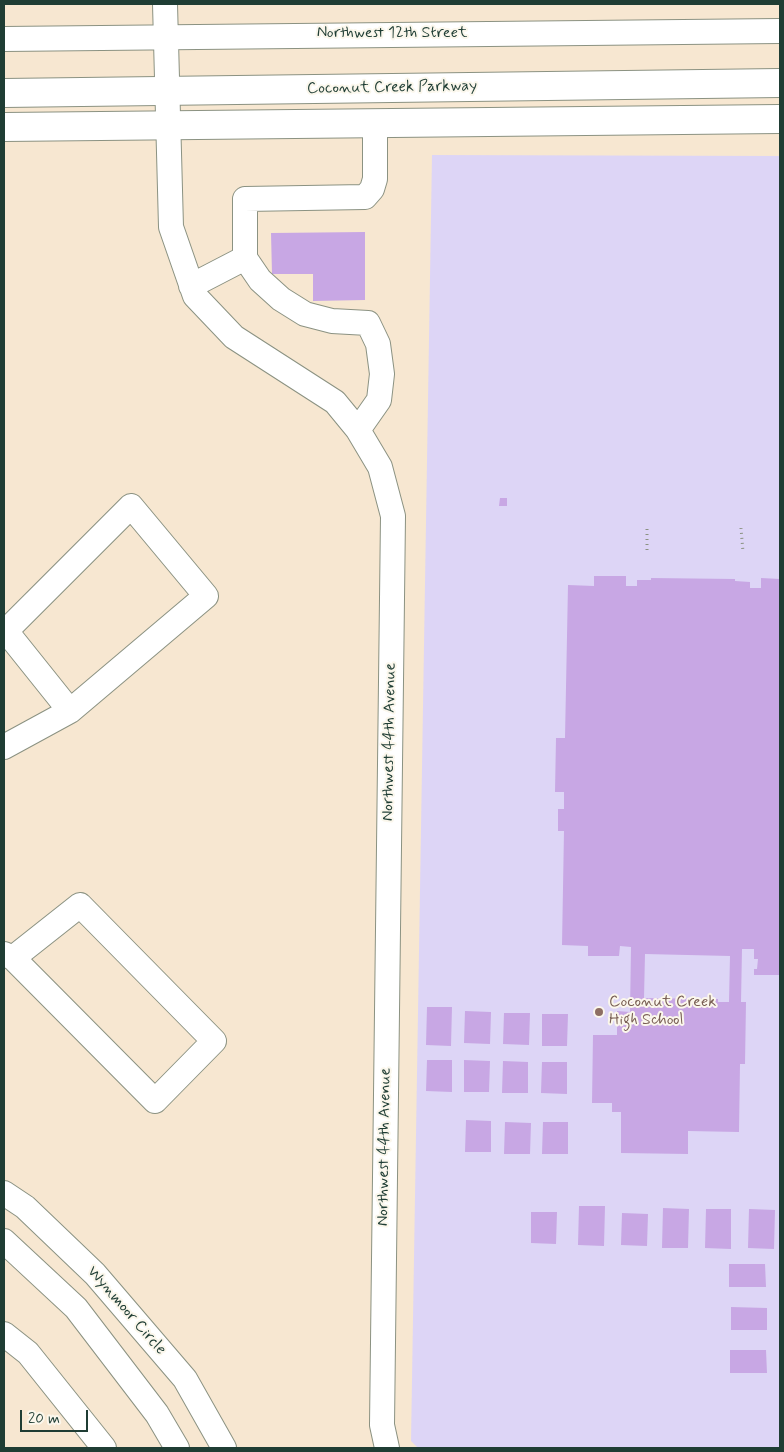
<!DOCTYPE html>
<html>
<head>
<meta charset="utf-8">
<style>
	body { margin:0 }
	#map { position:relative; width:784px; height:1452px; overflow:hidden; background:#f7e7d1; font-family:Mynerve,sans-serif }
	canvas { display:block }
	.frame { position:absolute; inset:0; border:5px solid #1f3d34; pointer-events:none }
	.scale { position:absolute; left:20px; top:1410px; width:68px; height:22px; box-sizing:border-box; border:2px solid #1f3d34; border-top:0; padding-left:6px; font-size:15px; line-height:18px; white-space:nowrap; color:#1f3d34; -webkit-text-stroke:4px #fbf7ec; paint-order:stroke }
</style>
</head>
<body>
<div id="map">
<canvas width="784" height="1452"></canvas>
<div class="frame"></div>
<div class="scale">20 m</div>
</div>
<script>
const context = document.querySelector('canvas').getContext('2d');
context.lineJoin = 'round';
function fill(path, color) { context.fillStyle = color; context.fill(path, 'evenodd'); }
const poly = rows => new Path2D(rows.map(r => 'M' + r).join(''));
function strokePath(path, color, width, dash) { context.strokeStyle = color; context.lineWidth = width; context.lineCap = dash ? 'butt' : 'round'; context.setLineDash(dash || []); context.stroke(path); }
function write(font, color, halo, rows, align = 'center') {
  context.font = font + ' Mynerve,sans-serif'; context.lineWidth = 4; context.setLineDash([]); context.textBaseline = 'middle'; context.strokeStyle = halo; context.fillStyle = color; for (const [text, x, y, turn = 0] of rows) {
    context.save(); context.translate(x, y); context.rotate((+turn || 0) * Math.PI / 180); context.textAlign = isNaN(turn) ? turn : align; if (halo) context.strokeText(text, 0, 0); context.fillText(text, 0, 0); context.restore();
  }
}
const built = poly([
	[432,155,780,156,780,1448,418,1448,411,1441]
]);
const building = poly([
	[365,232,365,300,313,301,313,274,272,274,271,233],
	[500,498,507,498,507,506,499,506],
	[594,576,626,576,626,586,637,586,637,580,651,580,651,578,735,579,735,581,750,582,750,588,761,588,761,578,780,579,780,975,754,975,754,969,757,969,758,959,754,959,754,949,742,949,741,1002,746,1002,745,1064,740,1064,739,1132,688,1131,688,1154,621,1153,621,1112,612,1112,612,1103,592,1103,593,1035,617,1035,617,1011,630,1012,631,947,620,946,619,956,588,956,588,946,562,945,564,831,558,831,558,809,564,809,564,792,555,792,556,738,565,738,568,585,594,586],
	[645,954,730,956,729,1002,718,1002,718,999,644,998],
	[427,1007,452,1007,451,1046,426,1045],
	[465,1011,491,1012,490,1044,464,1043],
	[504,1013,530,1013,529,1045,503,1044],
	[542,1014,568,1014,567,1046,542,1046],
	[427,1060,452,1060,452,1092,426,1091],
	[464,1060,490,1061,489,1092,464,1092],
	[503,1061,528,1062,528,1093,502,1093],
	[542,1062,567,1062,567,1094,541,1093],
	[466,1120,491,1121,491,1152,465,1152],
	[505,1122,531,1123,530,1154,504,1154],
	[543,1122,568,1122,568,1154,542,1154],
	[579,1206,605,1206,604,1246,578,1245],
	[663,1208,689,1209,688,1248,662,1248],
	[706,1209,731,1209,731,1249,705,1248],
	[749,1209,775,1210,774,1249,748,1248],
	[531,1212,557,1212,556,1244,531,1243],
	[622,1213,648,1214,647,1246,621,1245],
	[729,1264,765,1264,766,1287,729,1287],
	[731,1307,767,1308,767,1330,731,1330],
	[730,1350,766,1350,767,1373,730,1373]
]);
const path = poly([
	[741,528,743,552],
	[647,550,647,528]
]);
const minor = poly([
	[165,4,171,227,195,296,234,337,335,402,358,430,380,467,393,516,382,1425,387,1448],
	[4,39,780,31],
	[245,258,260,280,281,299,305,314,332,321,368,323,378,344,382,374,379,400,358,430],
	[191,286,245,258,245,199,365,197,372,189,375,179,375,123],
	[4,747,70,711,206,596,131,506,6,631,70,711],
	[4,954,13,958,155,1101,214,1041,80,905,13,958],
	[4,1193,25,1207,95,1274,185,1379,224,1448],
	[4,1241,76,1308,157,1414,177,1448],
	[4,1334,28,1353,104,1448]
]);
const major = poly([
	[4,93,780,83],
	[4,127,780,119]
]);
const markers = [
	[599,1012,5,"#8d6e63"]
];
const streetNames = [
	["Northwest 12th Street",392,34],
	["Coconut Creek Parkway",392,88,-1],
	["Northwest 44th Avenue",390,742,-89],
	["Northwest 44th Avenue",385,1147,-89],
	["Wynmoor Circle",126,1311,49]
];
const educationNames = [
	["Coconut Creek",609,1003],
	["High School",609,1021]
];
fill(built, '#ddd5f6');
fill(building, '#c8a7e4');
strokePath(minor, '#8b9282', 26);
strokePath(major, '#8b9282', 30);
strokePath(path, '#8b9282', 3, [1, 4]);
strokePath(minor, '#fff', 24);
strokePath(major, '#fff', 28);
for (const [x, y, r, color] of markers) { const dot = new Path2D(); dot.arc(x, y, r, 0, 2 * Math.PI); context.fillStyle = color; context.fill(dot); strokePath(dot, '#fbf7ec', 2); }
write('16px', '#1f3d34', '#fbf7ec', streetNames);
write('16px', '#785e54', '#fbf7ec', educationNames, 'left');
</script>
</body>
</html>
